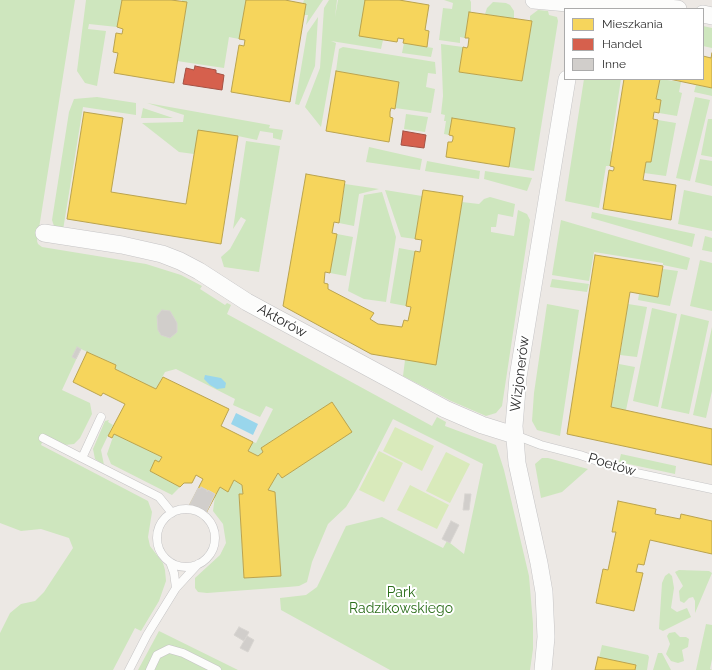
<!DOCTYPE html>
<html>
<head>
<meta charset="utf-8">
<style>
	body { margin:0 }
	#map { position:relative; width:712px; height:670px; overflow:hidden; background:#ece8e4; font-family:Raleway,sans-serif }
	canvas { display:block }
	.legend { position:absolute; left:564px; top:8px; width:140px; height:72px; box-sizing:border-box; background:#fff; border:1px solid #ababab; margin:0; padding:5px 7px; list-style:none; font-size:12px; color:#2e2e2e }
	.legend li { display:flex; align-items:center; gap:8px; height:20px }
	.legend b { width:20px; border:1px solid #ababab }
</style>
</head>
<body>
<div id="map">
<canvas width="712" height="670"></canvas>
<ul class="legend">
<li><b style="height:11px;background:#f6d55c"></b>Mieszkania</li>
<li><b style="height:11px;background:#d6604d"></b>Handel</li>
<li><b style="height:11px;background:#d1cecb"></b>Inne</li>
</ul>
</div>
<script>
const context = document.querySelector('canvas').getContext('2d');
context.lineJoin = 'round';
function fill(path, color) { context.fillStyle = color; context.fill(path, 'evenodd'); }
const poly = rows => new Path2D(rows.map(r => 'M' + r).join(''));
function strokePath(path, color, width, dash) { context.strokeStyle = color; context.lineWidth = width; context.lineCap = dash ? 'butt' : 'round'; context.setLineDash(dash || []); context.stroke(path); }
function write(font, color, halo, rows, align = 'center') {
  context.font = font + ' Raleway,sans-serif'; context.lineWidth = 4; context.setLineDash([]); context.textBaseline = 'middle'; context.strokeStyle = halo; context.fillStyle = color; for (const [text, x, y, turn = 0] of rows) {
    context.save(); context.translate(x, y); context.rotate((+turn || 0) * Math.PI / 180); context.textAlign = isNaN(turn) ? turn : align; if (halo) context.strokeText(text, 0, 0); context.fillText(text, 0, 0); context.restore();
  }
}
const green = poly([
	[0,0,75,0,37,241,38,244,42,247,146,264,181,275,202,286,200,289,225,305,227,303,231,305,227,314,432,426,437,417,446,422,445,426,496,445,504,470,529,576,533,624,533,649,530,670,390,670,281,610,280,598,306,595,317,587,346,526,382,517,443,548,447,541,450,543,464,554,483,464,393,419,357,489,346,507,328,524,312,562,307,582,299,586,288,587,207,593,198,592,195,588,195,578,220,555,226,543,223,524,213,511,215,496,220,487,228,491,234,480,242,485,243,494,239,495,244,578,281,576,275,492,268,490,278,473,282,478,351,432,332,402,261,448,263,452,258,456,248,451,253,442,256,443,273,409,266,406,260,417,233,405,235,399,176,369,165,372,156,389,115,369,116,365,81,349,62,390,90,403,92,414,80,438,74,444,65,445,45,435,41,445,148,501,152,512,148,537,150,546,163,563,165,570,166,581,159,601,141,631,135,628,113,670,0,670,0,633,10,613,21,604,35,601,44,592,73,548,69,538,41,529,21,531,0,523],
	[86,0,122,0,117,27,89,24,88,29,106,31,97,86,85,83,77,71],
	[182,0,246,0,239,39,229,37,224,68,177,61,187,2,182,2],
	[304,0,323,0,306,25,308,15,304,15,306,4,303,3],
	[329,0,337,0,335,17,338,0,365,0,383,40,381,49,331,41,336,43,321,127,305,107,320,68,324,8],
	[444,0,470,0,471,2,471,12,469,12,465,38,460,37,460,43,439,40,443,8,452,9,453,3],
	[493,2,506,3,510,5,514,11,514,19,485,14,487,8],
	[538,10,548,11,549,15,557,17,558,21,534,171,509,167,515,128,452,118,449,135,444,134,446,121,444,121,445,115,441,114,443,96,441,44,463,47,459,72,522,81,532,22,530,21,530,16],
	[318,17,315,66,299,105,295,104,307,33],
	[703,26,712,28,712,48,703,46],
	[404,43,433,48,431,57,402,53],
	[343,47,435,62,436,74,428,73,426,87,435,89,431,113,395,108,399,82,336,71,339,49],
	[584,79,621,79,610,151,612,152,610,166,606,166,599,208,565,201],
	[660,79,681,82,679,92,682,93,677,116,659,113,661,100,656,99],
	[696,85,712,88,712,96,694,92],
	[97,97,136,103,136,115,83,107,63,230,54,226,52,220,69,112,74,99],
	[695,97,710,100,690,181,676,178],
	[147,103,270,125,269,128,283,130,281,140,273,138,273,133,260,131,257,140,238,136,194,154,179,152,142,123,183,122,184,115],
	[143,108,173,118,141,118],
	[406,114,428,117,425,132,404,129],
	[708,119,712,119,712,157,701,155],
	[658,120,676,123,666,176,644,173,646,162,651,162],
	[246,141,280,146,259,272,224,267,221,257,230,249,246,220,241,217,233,229],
	[369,147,422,159,420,170,366,162],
	[700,159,712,161,712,186,695,182],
	[427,161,480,171,479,179,425,171],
	[485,171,504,174,532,178,527,191,484,179],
	[345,184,379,189,359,194,354,226,339,223],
	[385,190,422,196,415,239,401,237],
	[684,190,712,196,712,231,678,224],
	[382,192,396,237,386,302,364,299,348,291,364,195],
	[490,197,515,204,513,217,498,214,496,227,491,227,491,232,514,236,518,210,527,214,530,220,502,406,496,413,486,416,451,401,403,376,405,360,436,364,462,202,479,204,484,199],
	[592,212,695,234,692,247,591,218],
	[561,220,690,258,687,270,663,265,663,263,594,252,589,281,552,275],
	[337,234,353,237,346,276,330,273],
	[705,236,712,238,712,252,702,250],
	[399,248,415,251,406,306,390,303],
	[700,260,712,263,712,311,690,306],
	[663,269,678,271,670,306,638,300,639,294,658,297],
	[552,279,589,284,587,292,550,287],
	[547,304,579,310,560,436,537,430,532,421,534,393],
	[628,304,647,307,637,357,620,355],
	[652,308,677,314,658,407,633,401],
	[681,314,709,321,689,414,661,408],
	[712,327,712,391,706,418,693,415],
	[619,364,635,367,626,410,611,407],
	[109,420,108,422,113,425,101,450,104,465,95,459,93,449,105,421],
	[114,434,162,457,159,462,155,461,150,471,180,487,172,495,111,464,107,454],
	[621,454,676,466,675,474,619,462],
	[542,458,548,458,588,469,562,492,541,498,535,464],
	[679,570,709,571,712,573,695,613,695,601,693,597,689,598,684,603,680,601,679,591,683,586,675,572],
	[669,573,672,576,674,588,671,608,677,612,687,608,691,617,663,631,659,629,662,583,665,576],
	[706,624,712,625,712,659,710,669,712,670,696,670],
	[159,631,238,670,138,670],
	[675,632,680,637,686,637,689,639,688,647,682,650,684,661,678,663,671,661,666,654,670,644,667,636,669,633],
	[602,645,648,655,649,657,647,670,635,670,636,665,599,658],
	[658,653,662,653,671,670,653,670]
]);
const pitch = poly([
	[395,427,434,446,422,471,383,451],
	[379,451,403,463,384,502,359,490],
	[446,452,470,464,450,503,426,491],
	[410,485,449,505,437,529,397,510]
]);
const water = poly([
	[205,375,221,378,226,383,225,388,217,389,210,385,204,379],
	[236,413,258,424,253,435,231,424]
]);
const homes = poly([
	[122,0,171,0,187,2,174,83,114,73,118,53,113,52,116,33,122,34,123,29,117,27,122,0],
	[246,0,285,0,306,4,290,102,231,92,239,45,244,46,245,40,239,39,246,0],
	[365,0,399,0,429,5,425,30,429,31,427,47,403,43,404,39,398,38,397,42,359,36,365,0],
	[469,12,532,21,522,81,459,72,463,47,467,48,468,46,469,38,465,38,469,12],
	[712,53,712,88,669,79,703,79,703,56,711,58,712,53],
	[336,71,399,82,395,109,391,108,390,112,390,117,393,118,389,142,326,131,336,71],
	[624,79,660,79,656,99,661,100,659,113,654,112,653,119,658,120,651,162,646,162,643,180,676,185,671,220,603,209,609,170,613,171,614,169,614,167,610,166,624,79],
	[84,112,123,118,111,192,186,204,198,130,238,136,221,244,67,219,84,112],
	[452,118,515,128,509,167,446,157,448,142,452,142,453,139,453,136,449,135,452,118],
	[306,174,345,181,339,223,334,222,332,233,337,234,330,273,325,272,324,283,328,284,328,289,374,313,370,319,378,324,402,327,404,320,408,321,411,307,406,306,415,251,420,252,422,240,415,239,423,190,463,196,436,365,371,354,283,306,306,174],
	[595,255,663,266,658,297,630,292,611,407,712,429,712,465,567,434,595,255],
	[87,352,116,365,115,369,156,389,163,377,229,409,221,426,253,442,248,451,258,456,263,452,261,448,332,402,352,432,282,478,278,473,268,490,275,492,281,576,244,578,239,494,243,494,242,485,234,480,228,492,220,487,205,515,188,508,203,479,196,475,192,483,184,483,180,487,150,471,155,460,159,462,162,457,114,434,112,438,108,436,125,404,103,393,101,396,73,382,87,352],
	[618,501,656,509,655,514,680,519,681,514,712,521,712,554,650,540,644,565,638,564,636,572,643,573,634,611,596,603,603,569,608,570,616,532,612,532,618,501],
	[598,657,636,665,635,670,595,670,598,657]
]);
const shops = poly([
	[195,66,216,70,216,73,224,75,222,90,183,84,186,68,194,70,195,66],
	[403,131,426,135,424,148,401,145,403,131]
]);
const building = poly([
	[162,310,170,311,177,323,177,332,170,338,161,335,158,330,157,316,162,310],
	[77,347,81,349,76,359,72,357,77,347],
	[201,487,207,490,207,492,208,490,215,494,205,515,188,508,198,488,200,489,201,487],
	[465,494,471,494,469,510,463,510,465,494],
	[451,521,459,525,450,543,442,539,451,521],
	[239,627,249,632,244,641,234,635,239,627],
	[247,636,254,640,248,652,240,648,247,636]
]);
const service = poly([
	[101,417,82,458,159,497,172,513],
	[515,435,541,445,580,455,627,471,712,489],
	[43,438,82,458],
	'157 538a29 29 0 1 1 58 0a29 29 0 1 1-58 0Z',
	[170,562,174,573,176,588],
	[129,670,147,635,176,588,198,564],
	[150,670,157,655,169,649,183,653,217,670]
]);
const minor = poly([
	[534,0,579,4,626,4,678,9],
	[703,14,712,16],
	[44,233,122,245,162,254,180,261,199,271,247,302,445,409,482,425,514,435],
	[543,670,546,637,544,592,539,563,517,463,514,426,518,377,567,79]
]);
const streetNames = [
	["Aktorów",282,321,29],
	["Wizjonerów",520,374,-83],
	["Poetów",612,465,17]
];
const parkNames = [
	["Park",401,593],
	["Radzikowskiego",401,609]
];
fill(green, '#cee6be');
fill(pitch, '#d9eabb');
fill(water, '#99d6ec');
fill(homes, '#f6d55c');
strokePath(homes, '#baa34e', 1);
fill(shops, '#d6604d');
strokePath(shops, '#a45144', 1);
fill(building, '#d1cecb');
strokePath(building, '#d7d4d0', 1);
strokePath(service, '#c5c4c5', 9);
strokePath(minor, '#c5c4c5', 18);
strokePath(service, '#fcfcfb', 8);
strokePath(minor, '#fcfcfb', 17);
write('14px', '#2e2e2e', '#fff', streetNames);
write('14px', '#2c6e1b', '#fff', parkNames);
</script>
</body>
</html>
